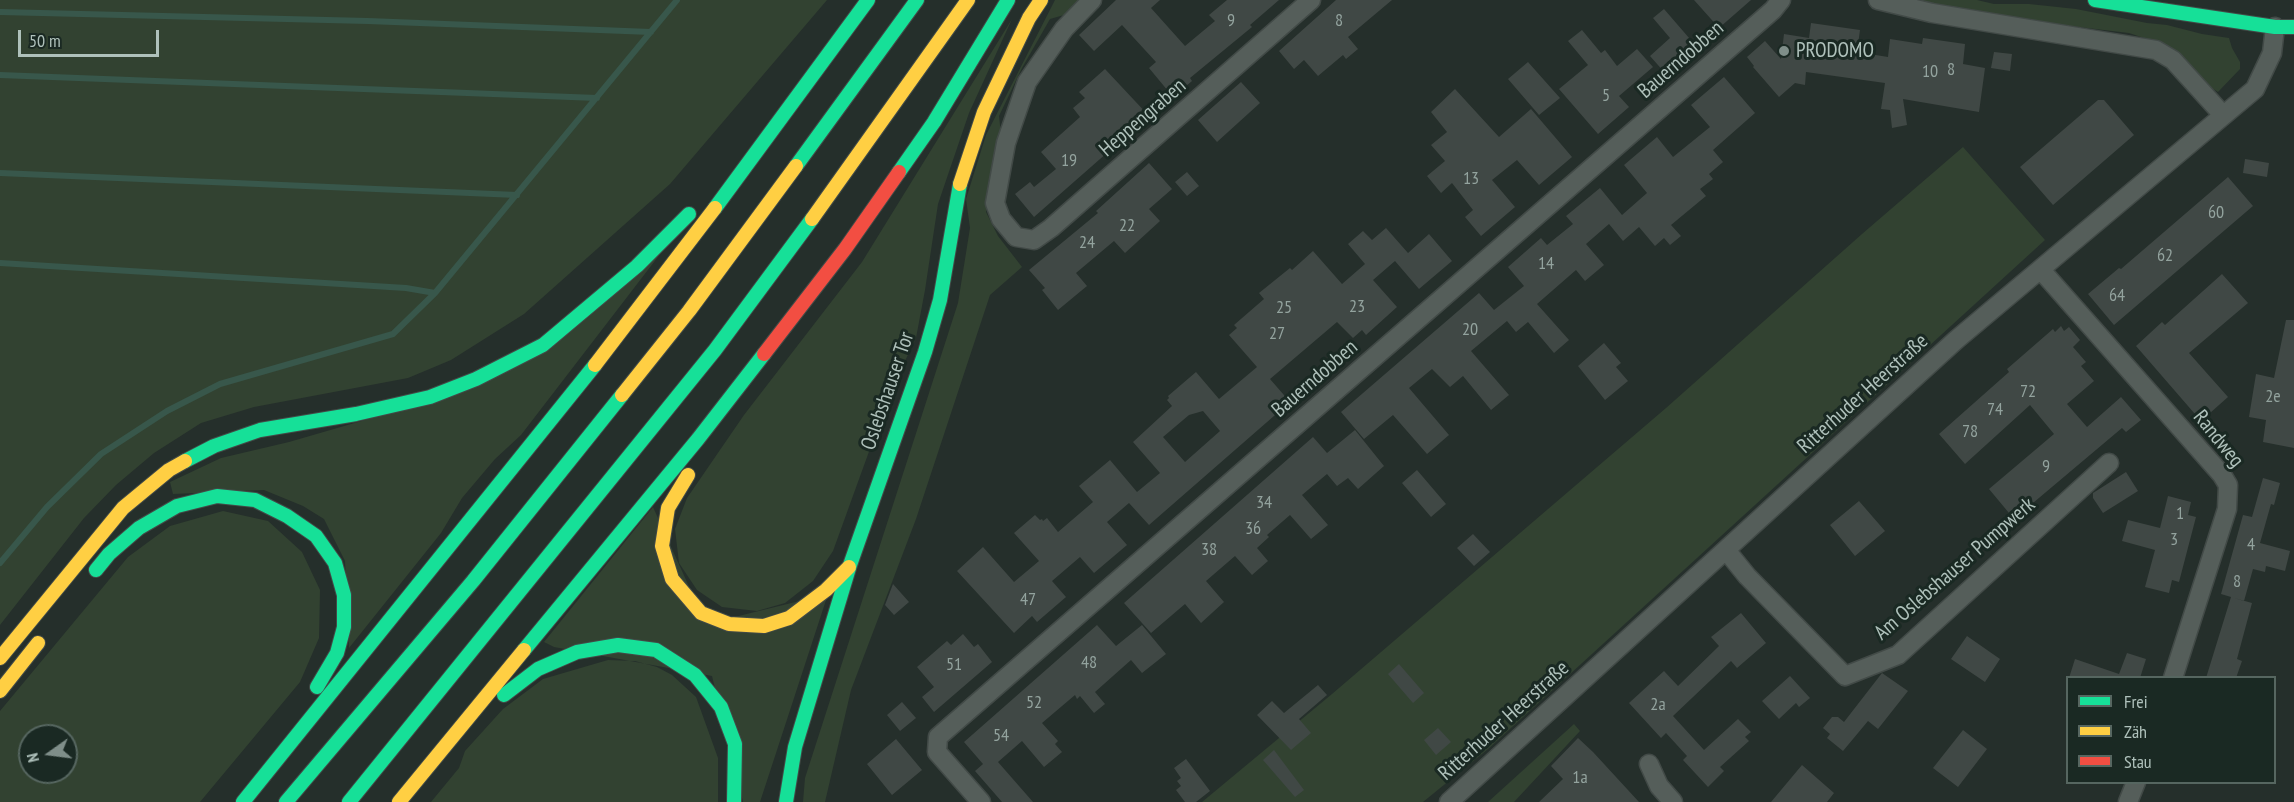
<!DOCTYPE html>
<html>
<head>
<meta charset="utf-8">
<style>
	body { margin:0 }
	#map { position:relative; width:2294px; height:802px; overflow:hidden; background:#252f2b; font-family:"PT Sans Narrow",sans-serif }
	canvas { display:block }
	.legend { position:absolute; left:2066px; top:676px; width:210px; height:108px; box-sizing:border-box; background:#1a2923; border:2px solid #566660; margin:0; padding:8px 10px; list-style:none; font-size:18px; color:#afc1bb }
	.legend li { display:flex; align-items:center; gap:12px; height:30px }
	.legend b { width:30px; border:2px solid #566660 }
	.north { position:absolute; left:18px; top:724px; width:60px; height:60px; box-sizing:border-box; background:#1a2923; border:2px solid #566660; border-radius:50%; rotate:256deg; font-size:16px; font-weight:700; line-height:24px; text-align:center; color:#afc1bb }
	.north::after { content:''; display:block; margin:auto; width:21px; height:27px; background:#7f8e89; clip-path:polygon(50% 0,100% 100%,50% 72%,0 100%) }
	.scale { position:absolute; left:18px; top:30px; width:141px; height:27px; box-sizing:border-box; border:3px solid #afc1bb; border-top:0; padding-left:8px; font-size:18px; line-height:21px; white-space:nowrap; color:#afc1bb; -webkit-text-stroke:4px #1a2923; paint-order:stroke }
</style>
</head>
<body>
<div id="map">
<canvas width="2294" height="802"></canvas>
<ul class="legend">
<li><b style="height:8px;background:#16e098"></b>Frei</li>
<li><b style="height:8px;background:#ffcf43"></b>Zäh</li>
<li><b style="height:8px;background:#f24e42"></b>Stau</li>
</ul>
<div class="north">N</div>
<div class="scale">50 m</div>
</div>
<script>
const context = document.querySelector('canvas').getContext('2d');
context.lineJoin = 'round';
function fill(path, color) { context.fillStyle = color; context.fill(path, 'evenodd'); }
const poly = rows => new Path2D(rows.map(r => 'M' + r).join(''));
function strokePath(path, color, width, dash) { context.strokeStyle = color; context.lineWidth = width; context.lineCap = dash ? 'butt' : 'round'; context.setLineDash(dash || []); context.stroke(path); }
function write(font, color, halo, rows, align = 'center') {
  context.font = font + ' "PT Sans Narrow",sans-serif'; context.lineWidth = 6; context.setLineDash([]); context.textBaseline = 'middle'; context.strokeStyle = halo; context.fillStyle = color; for (const [text, x, y, turn = 0] of rows) {
    context.save(); context.translate(x, y); context.rotate((+turn || 0) * Math.PI / 180); context.textAlign = isNaN(turn) ? turn : align; if (halo) context.strokeText(text, 0, 0); context.fillText(text, 0, 0); context.restore();
  }
}
const green = poly([
	[0,0,827,0,670,184,524,314,451,360,408,378,254,407,201,423,154,453,116,485,84,518,0,625],
	[1055,0,1078,0,1064,15,1050,19,1022,68,999,116,1002,143,986,212,998,236,1022,267,990,295,916,519,851,690,825,802,803,802,805,778,958,303,970,228,966,199,986,135],
	[1906,0,1977,0,1994,4,2029,4,2076,9,2147,23,2167,25,2202,34,2229,38,2232,48,2240,62,2240,69,2218,92,2207,85,2153,41,2129,33,2028,21],
	[1012,19,969,113,938,204,925,290,916,338,892,388,833,551,813,581,785,603,757,611,722,607,697,590,679,563,675,529,687,498,744,415,862,262],
	[1963,147,2045,240,1488,749,1423,802,1202,802,1332,694,1666,408,1862,234],
	[674,236,521,435,495,459,462,498,441,533,349,648,345,561,324,519,303,506,264,490,173,494,170,482,221,458,289,442,472,389],
	[653,507,706,624,828,594,760,802,743,802,712,676,554,647,544,642],
	[223,511,268,521,302,552,320,590,319,638,300,682,200,802,0,802,0,711,128,557,170,526],
	[30,736,66,736,66,772,30,772],
	[608,660,635,661,657,667,672,675,696,697,718,758,718,802,431,802,459,768,465,751,503,709,543,679],
	[1574,724,1580,731,1514,802,1488,802]
]);
const stream = poly([
	[0,12,368,21,651,32],
	[0,75,597,98],
	[0,173,517,195],
	[0,263,406,288,435,293],
	[0,563,47,507,101,454,167,411,220,384,393,334,435,293,677,0]
]);
const building = poly([
	[1116,0,1160,0,1151,8,1185,46,1215,21,1209,15,1227,0,1279,0,1250,25,1252,27,1190,78,1192,81,1173,97,1149,68,1156,62,1122,25,1094,51,1079,35],
	[1336,0,1392,0,1348,37,1358,49,1346,59,1343,55,1318,76,1304,60,1294,69,1279,51],
	[1694,0,1751,0,1719,28],
	[1664,9,1696,46,1665,73,1650,56,1670,38,1653,18],
	[1811,23,1860,30,1857,52,1888,57,1890,39,1922,44,1923,38,1965,44,1963,64,1985,68,1979,112,1903,99,1907,125,1892,128,1890,110,1881,109,1885,83,1806,72,1805,85,1795,83,1779,97,1753,67,1754,66,1747,57,1765,41,1781,59,1784,34,1809,38],
	[1582,30,1601,53,1605,50,1617,66,1637,49,1653,67,1619,96,1629,107,1598,134,1559,89,1588,65,1568,41],
	[1994,52,2012,54,2010,71,1991,68],
	[1528,62,1560,98,1539,115,1508,79],
	[1105,69,1149,116,1034,217,1015,194,1030,182,1034,187,1056,169,1041,152,1080,117,1073,108,1085,98,1079,92],
	[1724,77,1755,113,1713,150,1723,162,1709,174,1713,179,1700,189,1706,196,1671,225,1681,236,1670,245,1664,238,1655,246,1639,227,1623,241,1609,224,1586,244,1604,265,1585,281,1576,270,1537,304,1569,340,1554,353,1528,322,1516,332,1507,321,1471,351,1509,395,1491,410,1463,376,1450,387,1432,369,1409,388,1449,435,1427,454,1393,415,1364,439,1341,412,1479,293,1494,310,1524,286,1508,267,1541,238,1547,245,1573,224,1566,216,1600,188,1622,215,1647,193,1624,165,1657,137,1673,157,1710,127,1691,105],
	[1241,82,1260,103,1217,142,1198,120],
	[1455,89,1499,137,1531,109,1572,157,1539,185,1517,160,1492,180,1515,207,1481,236,1465,217,1473,210,1452,183,1441,193,1427,176,1445,161,1431,145,1447,132,1431,112],
	[2098,100,2104,100,2134,135,2053,205,2020,167],
	[2245,159,2269,163,2267,177,2243,173],
	[1149,163,1172,189,1149,209,1160,221,1125,253,1114,241,1076,273,1087,286,1058,310,1042,290,1045,288,1029,270,1098,213,1096,211],
	[1187,172,1199,186,1187,196,1175,182],
	[2228,177,2253,206,2114,325,2088,294,2119,268,2121,269],
	[1386,228,1408,253,1429,234,1452,261,1419,289,1395,261,1373,280,1397,307,1366,335,1362,330,1353,338,1337,322,1270,379,1290,402,1149,525,1129,503,1107,522,1127,545,1094,573,1080,557,1052,581,1066,597,1037,622,1032,616,1014,633,957,571,983,547,1014,582,1039,561,1014,533,1035,515,1040,520,1042,519,1043,521,1047,518,1058,532,1093,502,1079,486,1110,460,1137,492,1160,473,1133,442,1172,406,1167,400,1169,398,1168,396,1196,372,1219,399,1257,367,1229,335,1237,328,1234,325,1264,299,1259,293,1290,268,1292,270,1313,251,1342,284,1365,264,1348,244,1363,231,1372,240],
	[1203,411,1220,431,1185,462,1163,437,1189,415],
	[2222,274,2248,303,2189,353,2228,397,2201,421,2136,346,2162,322,2165,325],
	[2286,320,2294,320,2294,448,2263,442,2266,420,2249,417,2256,374,2274,378],
	[2061,326,2064,331,2069,327,2080,340,2073,347,2086,362,2081,366,2094,381,2067,404,2087,427,2121,397,2141,420,2126,432,2122,428,2014,519,1989,489,2054,434,2030,405,1965,464,1939,434,2009,372,2007,369,2053,329,2055,332],
	[1604,343,1621,363,1616,367,1628,381,1605,400,1578,366],
	[1355,430,1384,466,1358,489,1348,478,1337,486,1327,474,1302,495,1328,525,1311,539,1290,515,1267,535,1269,537,1257,548,1268,561,1252,575,1235,556,1206,581,1224,602,1201,623,1185,604,1151,633,1124,603,1313,437,1327,453],
	[1417,470,1446,504,1431,517,1402,483],
	[2126,472,2138,491,2103,513,2093,498,2093,493],
	[2263,478,2280,483,2274,505,2271,504,2260,543,2290,551,2285,571,2266,566,2265,572,2253,569,2244,601,2234,598,2252,603,2237,659,2242,661,2236,678,2206,678,2231,597,2221,594,2243,515,2252,517],
	[2168,496,2191,502,2188,515,2196,517,2179,582,2172,580,2169,593,2145,587,2155,550,2122,541,2128,520,2160,528],
	[1859,501,1885,531,1855,556,1830,525],
	[1473,534,1490,552,1474,566,1457,548],
	[893,584,909,602,894,615,885,605],
	[1741,613,1766,643,1737,668,1731,661,1673,716,1704,750,1738,719,1751,732,1745,737,1749,741,1720,767,1724,771,1708,787,1683,760,1687,756,1666,733,1661,738,1629,703,1664,671,1678,686,1719,646,1711,637],
	[1097,625,1116,646,1142,625,1166,654,1142,673,1131,660,1095,692,1105,704,1094,713,1080,696,1077,699,1075,695,1042,723,1058,741,1055,744,1062,752,1044,767,1022,741,998,762,1033,802,1002,802,975,771,983,764,964,742],
	[963,634,974,647,978,644,992,662,934,712,922,697,934,687,917,667,947,641,951,645],
	[1967,636,2000,659,1985,682,1951,659],
	[2127,653,2146,659,2140,678,2069,678,2075,659,2119,674],
	[1399,664,1424,693,1413,703,1388,674],
	[1882,673,1908,691,1878,729,1868,721,1843,751,1827,738,1830,734,1823,728,1832,717,1838,717,1844,722],
	[1790,676,1810,698,1799,707,1796,703,1779,719,1762,701],
	[1318,685,1327,695,1299,719,1311,733,1291,750,1257,715,1272,701,1284,713],
	[902,702,916,718,900,731,887,715],
	[1438,728,1451,742,1436,755,1424,740],
	[1963,730,1987,749,1958,787,1933,768],
	[1578,738,1593,752,1639,802,1539,802,1563,779,1551,766],
	[896,739,922,770,892,795,867,764],
	[1274,750,1304,790,1295,797,1263,760],
	[1186,759,1210,791,1196,802,1185,802,1176,790,1181,786,1177,781,1181,778,1174,768],
	[1802,765,1834,793,1827,802,1771,802]
]);
const street = poly([
	[1092,0,1064,29,1027,82,1006,143,995,203,1001,219,1016,237,1034,240,1051,228,1311,0],
	[1878,0,1932,13,2156,50,2173,60,2223,115],
	[2041,270,2222,475,2228,485,2227,509,2173,678],
	[1726,550,1747,576,1845,676,1898,655,2109,463],
	[1649,764,1659,786,1673,802],
	[981,802,937,752,938,737,1773,10,1781,0],
	[1449,802,1956,340,2255,89,2272,53,2275,27],
	[2128,802,2136,782]
]);
const fast = poly([
	[2095,0,2275,27,2294,27],
	[796,166,917,0],
	[899,172,934,122,1008,0],
	[715,208,868,0],
	[185,461,214,446,260,430,356,414,430,397,476,379,543,345,637,266,689,214],
	[96,570,109,554,139,528,177,506,217,496,255,500,287,516,316,536,335,563,344,595,344,627,337,653,317,687],
	[524,650,698,439,764,354],
	[504,695,538,669,577,652,618,645,656,650,695,675,721,707,735,744,734,802],
	[243,802,595,365],
	[286,802,473,581,622,395],
	[349,802,715,350,812,219],
	[786,802,795,747,850,565,925,352,940,300,960,184]
]);
const slow = poly([
	[960,184,984,112,1029,18,1041,0],
	[812,219,968,0],
	[595,365,715,208],
	[622,395,689,311,796,166],
	[688,475,668,508,662,546,672,579,701,613,729,624,764,626,789,618,826,590,849,567],
	[0,658,123,508,169,470,185,461],
	[0,691,38,643],
	[399,802,524,650]
]);
const jam = poly([
	[764,354,845,249,899,172]
]);
const markers = [
	[1784,51,6,"#7f8e89"]
];
const numberNames = [
	["9",1231,21],
	["8",1339,21],
	["8",1951,70],
	["10",1930,72],
	["5",1606,96],
	["19",1069,161],
	["13",1471,179],
	["60",2216,213],
	["22",1127,226],
	["24",1087,243],
	["62",2165,256],
	["14",1546,264],
	["64",2117,296],
	["23",1357,307],
	["25",1284,308],
	["20",1470,330],
	["27",1277,334],
	["72",2028,392],
	["2e",2273,397],
	["74",1995,410],
	["78",1970,432],
	["9",2046,467],
	["34",1264,503],
	["1",2180,514],
	["36",1253,529],
	["3",2174,540],
	["4",2251,545],
	["38",1209,550],
	["8",2237,582],
	["47",1028,600],
	["48",1089,663],
	["51",954,665],
	["52",1034,703],
	["2a",1658,705],
	["54",1001,736],
	["1a",1580,778]
];
const poiNames = [
	["PRODOMO",1796,51]
];
const streetNames = [
	["Bauerndobben",1681,60,-41],
	["Heppengraben",1143,118,-41],
	["Bauerndobben",1315,379,-41],
	["Oslebshauser Tor",888,391,-71],
	["Ritterhuder Heerstraße",1863,394,-42],
	["Randweg",2218,439,51],
	["Am Oslebshauser Pumpwerk",1955,569,-41],
	["Ritterhuder Heerstraße",1504,721,-42]
];
fill(green, '#324231');
strokePath(stream, '#38574b', 6);
fill(building, '#404845');
strokePath(street, '#424a47', 21);
strokePath(fast, '#424a47', 16);
strokePath(slow, '#424a47', 16);
strokePath(jam, '#424a47', 16);
strokePath(street, '#555e5a', 18);
strokePath(fast, '#16e098', 14);
strokePath(slow, '#ffcf43', 14);
strokePath(jam, '#f24e42', 14);
for (const [x, y, r, color] of markers) { const dot = new Path2D(); dot.arc(x, y, r, 0, 2 * Math.PI); context.fillStyle = color; context.fill(dot); strokePath(dot, '#1a2923', 2); }
write('18px', '#93a39e', null, numberNames);
write('21px', '#afc1bb', '#1a2923', poiNames, 'left');
write('21px', '#afc1bb', '#1a2923', streetNames);
</script>
</body>
</html>
